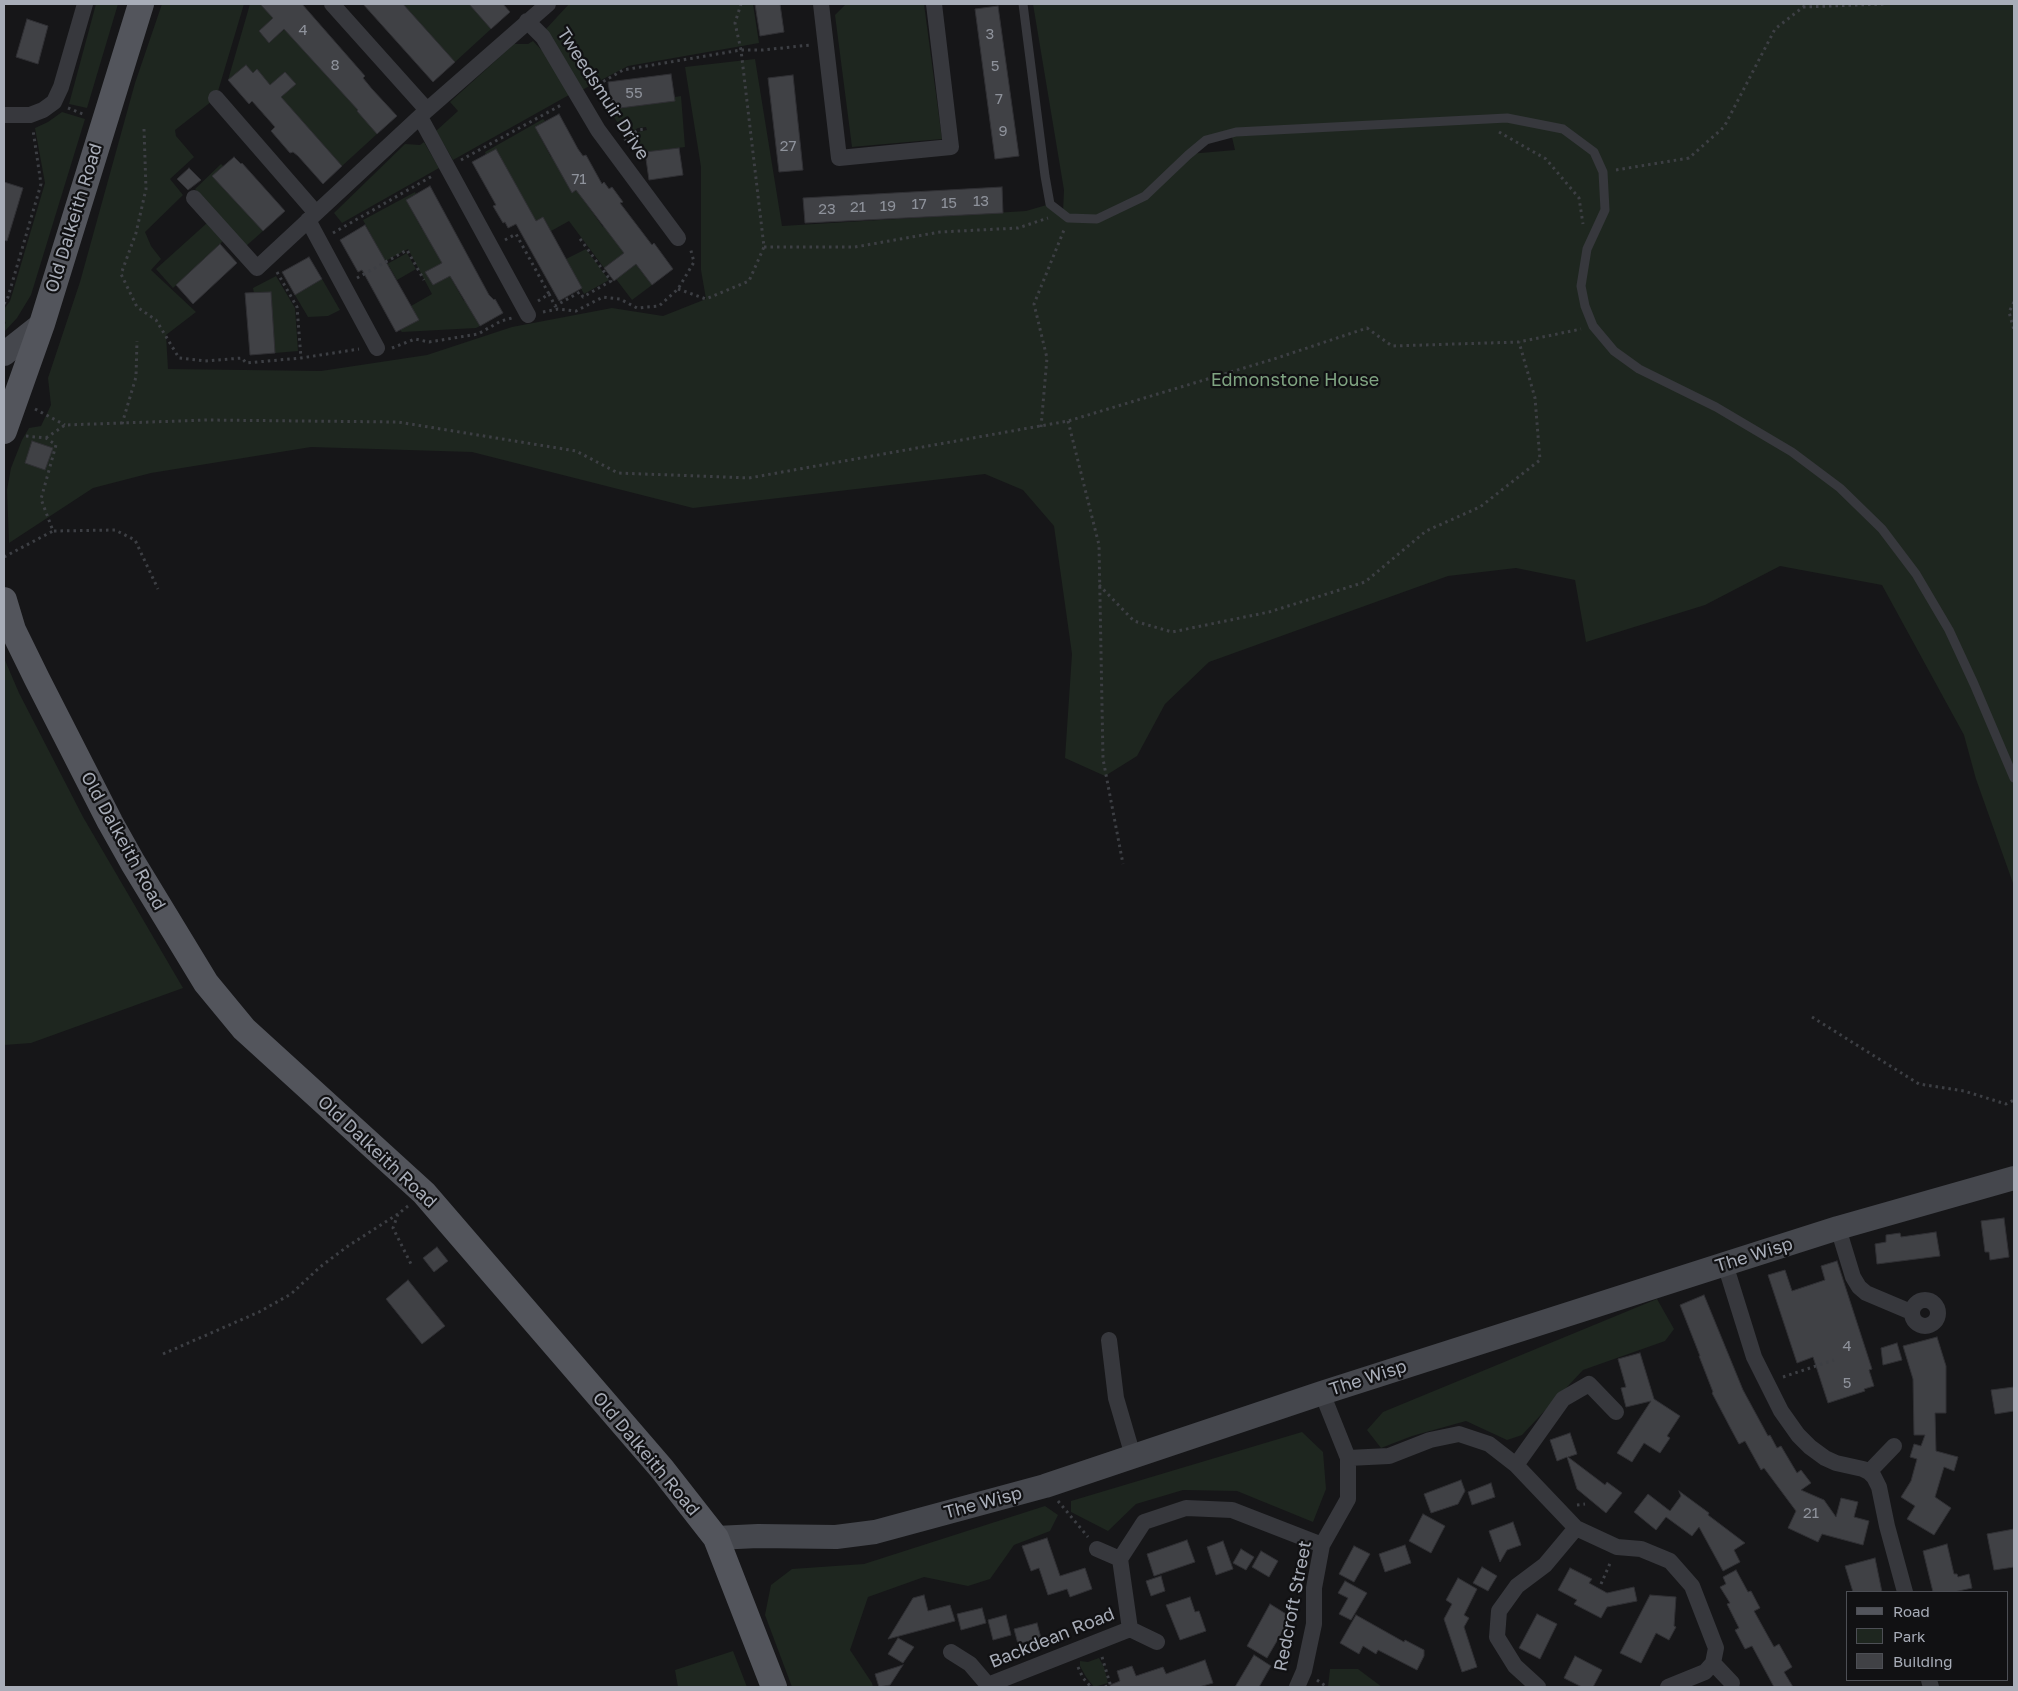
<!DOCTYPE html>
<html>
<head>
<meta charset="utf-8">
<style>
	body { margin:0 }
	#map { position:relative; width:2018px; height:1691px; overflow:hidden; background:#161618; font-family:"Golos Text",sans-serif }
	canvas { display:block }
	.frame { position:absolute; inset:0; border:5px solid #a8adb8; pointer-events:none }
	.legend { position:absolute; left:1846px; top:1591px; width:162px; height:90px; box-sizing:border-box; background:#111113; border:1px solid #4d4f55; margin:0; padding:6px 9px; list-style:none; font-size:15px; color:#a8adb8 }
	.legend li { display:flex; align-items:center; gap:10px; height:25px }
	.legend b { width:25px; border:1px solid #4d4f55 }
</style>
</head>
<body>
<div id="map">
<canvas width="2018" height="1691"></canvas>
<div class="frame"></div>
<ul class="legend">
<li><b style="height:6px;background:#53555c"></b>Road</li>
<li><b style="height:14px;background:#1e261f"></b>Park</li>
<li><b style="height:14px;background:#404145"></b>Building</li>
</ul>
</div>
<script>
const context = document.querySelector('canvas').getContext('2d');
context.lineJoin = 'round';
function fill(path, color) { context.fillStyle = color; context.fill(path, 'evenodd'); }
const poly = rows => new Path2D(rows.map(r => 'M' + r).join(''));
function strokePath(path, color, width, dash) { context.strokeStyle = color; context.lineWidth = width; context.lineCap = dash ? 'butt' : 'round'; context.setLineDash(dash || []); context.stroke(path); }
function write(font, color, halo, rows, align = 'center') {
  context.font = font + ' "Golos Text",sans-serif'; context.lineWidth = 4.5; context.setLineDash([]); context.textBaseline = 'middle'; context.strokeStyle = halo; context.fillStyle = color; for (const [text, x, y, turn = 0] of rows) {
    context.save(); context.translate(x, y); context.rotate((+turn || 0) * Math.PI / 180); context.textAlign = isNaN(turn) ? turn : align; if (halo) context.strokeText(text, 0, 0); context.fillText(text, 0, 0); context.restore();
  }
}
const green = poly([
	[96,4,118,4,87,108,69,104],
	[162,4,244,4,216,98,175,130,176,136,194,157,170,179,183,195,145,232,151,246,161,259,151,270,196,312,166,335,168,369,321,371,427,355,512,327,612,308,663,316,706,299,701,270,701,167,685,67,755,59,782,226,1026,211,1050,204,1063,212,1064,190,1033,4,2014,4,2014,886,1976,779,1964,735,1882,585,1780,566,1705,605,1586,642,1575,580,1516,568,1448,576,1209,662,1165,704,1137,756,1105,776,1065,758,1072,654,1054,526,1023,490,985,474,693,508,472,452,311,447,151,473,93,488,9,543,7,490,11,468,22,440,29,428,41,426,51,405,48,378,80,282,135,83],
	[1231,133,1235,150,1189,154,1206,140],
	[250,4,260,4,265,9,277,14,259,31,269,43,304,12,354,104,377,134,342,166,301,120,265,116,263,114,295,84,285,72,267,88,257,69,253,73,246,65,228,80],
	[403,4,473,4,471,6,491,29,455,62],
	[569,4,753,4,759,43,628,66,582,90,546,29],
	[846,4,924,4,942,139,852,147,835,15],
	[533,41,550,59,569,95,453,160,436,131,458,111,450,102,514,44,528,44],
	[681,96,685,147,645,152,645,155,642,157,629,139,638,132,647,130,646,127,638,128,626,136,607,106,611,106,612,109,675,101,675,97],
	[62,112,85,119,31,295,17,318,4,332,4,325,6,323,4,320,4,309,10,301,14,288,45,183,35,128,48,122],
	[543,119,545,121,535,127,551,157,573,145,555,162,572,193,593,181,583,199,603,227,622,212,643,239,604,268,569,221,551,231,543,217,521,229,512,179,496,149,486,155,485,152],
	[424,142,439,168,342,223,334,213,405,144,420,145],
	[221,164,223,166,220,184,226,191,230,188,263,231,245,247,195,189],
	[415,192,416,194,406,200,422,229,444,218,442,263,425,272,433,285,472,264,473,266,451,278,464,301,484,290,469,306,480,326,476,328,402,332,400,330,418,320,411,306,432,294,408,249,363,273,362,270,383,258,363,220],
	[207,223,223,241,173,288,156,269],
	[586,249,609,280,584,294,566,259],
	[407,253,416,269,397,280,389,266,371,276,369,274],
	[636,264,652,285,632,300,616,279],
	[276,276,295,308,298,351,275,353,271,292,254,293,253,288],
	[322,279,340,310,328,316,308,317,295,295],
	[4,658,19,693,83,817,183,988,31,1043,4,1045],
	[1657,1299,1674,1329,1665,1341,1583,1370,1522,1435,1507,1440,1466,1421,1412,1436,1381,1448,1367,1430,1383,1412],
	[1302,1432,1323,1452,1326,1489,1313,1522,1237,1491,1183,1490,1136,1504,1108,1531,1071,1512,1071,1501],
	[1045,1506,1058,1515,1050,1531,1014,1545,990,1579,968,1586,924,1577,868,1597,850,1650,872,1683,873,1687,792,1687,765,1615,771,1585,792,1569,864,1564],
	[733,1651,747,1687,678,1687,675,1670],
	[1099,1658,1104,1667,1108,1683,1094,1687,1086,1677,1080,1666,1080,1661,1088,1662],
	[1330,1669,1358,1669,1382,1687,1328,1687]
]);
const building = poly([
	[260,4,302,4,365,76,363,78,372,89,397,116,377,134,357,111,358,110,284,29,269,43,259,31,273,18,260,4],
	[363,4,403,4,455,62,433,82,363,4],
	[469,4,503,4,510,12,491,29,469,4],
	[755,4,780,4,784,32,760,36,755,4],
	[998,6,1019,156,995,159,975,9,998,6],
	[27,19,48,26,38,64,16,57,27,19],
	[246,65,253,73,257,69,270,85,285,72,296,84,281,97,342,166,323,184,298,156,293,152,290,153,271,131,275,127,252,101,249,104,228,80,246,65],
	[671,74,675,101,612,109,608,82,671,74],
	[793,75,803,170,779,172,768,78,793,75],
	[559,114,578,149,583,156,586,155,602,184,604,182,609,189,612,187,623,202,620,203,652,245,654,243,673,269,652,285,636,264,614,281,604,268,624,253,576,190,572,193,535,127,559,114],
	[679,148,683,175,649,180,645,152,679,148],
	[496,149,536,221,543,217,582,288,559,301,516,224,508,228,505,222,503,223,493,206,496,205,472,162,496,149],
	[234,157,241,164,242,163,285,211,263,231,212,176,234,157],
	[189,168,201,180,188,190,177,179,189,168],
	[4,182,23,188,7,241,4,240,4,182],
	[430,186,489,295,494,300,495,299,503,313,480,326,450,276,433,285,425,272,442,263,406,200,430,186],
	[1002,187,1003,213,805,223,803,198,1002,187],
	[365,225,419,320,396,332,362,270,358,272,340,240,365,225],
	[220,244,237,263,193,304,176,285,220,244],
	[309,257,322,279,295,295,282,272,309,257],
	[271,292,275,353,250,355,245,293,271,292],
	[32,441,53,448,45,470,25,463,32,441],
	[2004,1218,2009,1257,1990,1260,1989,1252,1985,1252,1981,1221,2004,1218],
	[1936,1232,1940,1256,1877,1264,1875,1244,1886,1242,1886,1235,1900,1233,1901,1237,1936,1232],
	[437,1247,448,1261,434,1272,423,1258,437,1247],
	[1837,1261,1872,1369,1869,1370,1874,1386,1864,1389,1865,1391,1828,1403,1813,1357,1797,1363,1768,1275,1785,1270,1792,1291,1825,1280,1821,1266,1837,1261],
	[408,1280,445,1326,422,1344,386,1299,408,1280],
	[1704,1295,1743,1390,1768,1436,1770,1435,1777,1448,1781,1446,1797,1473,1801,1470,1811,1483,1801,1490,1824,1500,1836,1517,1841,1498,1858,1502,1854,1517,1869,1521,1863,1545,1822,1534,1818,1542,1788,1528,1796,1511,1764,1468,1761,1470,1745,1441,1739,1444,1732,1431,1712,1393,1713,1392,1699,1356,1700,1356,1680,1305,1704,1295],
	[1937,1337,1946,1366,1946,1413,1935,1413,1936,1451,1958,1457,1954,1471,1944,1467,1935,1497,1951,1508,1934,1535,1907,1519,1915,1506,1901,1497,1911,1481,1917,1459,1910,1457,1914,1444,1921,1446,1925,1435,1914,1435,1913,1379,1903,1346,1937,1337],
	[1897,1343,1902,1360,1883,1365,1881,1348,1897,1343],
	[1640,1353,1654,1399,1680,1416,1667,1436,1670,1438,1660,1453,1644,1443,1632,1462,1617,1453,1651,1401,1626,1407,1621,1388,1626,1387,1618,1359,1640,1353],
	[2014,1387,2014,1411,1995,1414,1991,1390,2014,1387],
	[1570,1433,1577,1454,1568,1457,1605,1485,1607,1482,1622,1493,1606,1513,1577,1489,1567,1457,1557,1461,1550,1440,1570,1433],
	[1461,1480,1465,1491,1458,1504,1431,1513,1424,1494,1461,1480],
	[1491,1483,1495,1497,1472,1505,1468,1492,1491,1483],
	[1679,1491,1709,1513,1708,1515,1745,1543,1734,1550,1740,1562,1723,1571,1699,1527,1692,1536,1666,1517,1656,1530,1634,1512,1648,1494,1670,1511,1681,1496,1679,1491],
	[1423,1514,1445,1526,1431,1553,1409,1541,1423,1514],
	[1513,1522,1521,1545,1507,1550,1500,1562,1489,1531,1513,1522],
	[2014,1529,2014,1567,1994,1570,1987,1534,2014,1529],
	[1047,1538,1060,1576,1085,1568,1092,1589,1070,1597,1067,1589,1048,1595,1039,1568,1031,1571,1022,1546,1047,1538],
	[1187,1540,1195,1562,1154,1576,1147,1554,1187,1540],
	[1223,1541,1233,1569,1216,1575,1207,1547,1223,1541],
	[1947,1544,1954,1574,1957,1574,1958,1577,1969,1574,1972,1588,1954,1592,1933,1592,1923,1551,1947,1544],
	[1405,1545,1411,1563,1385,1572,1379,1554,1405,1545],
	[1354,1546,1370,1554,1354,1582,1339,1574,1354,1546],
	[1241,1549,1254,1557,1246,1570,1233,1563,1241,1549],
	[1261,1551,1278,1561,1269,1577,1252,1567,1261,1551],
	[1875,1558,1882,1592,1853,1592,1845,1566,1875,1558],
	[1482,1567,1497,1576,1488,1591,1473,1583,1482,1567],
	[1570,1568,1592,1579,1589,1583,1607,1593,1634,1587,1637,1601,1607,1607,1601,1618,1574,1604,1577,1600,1558,1590,1570,1568],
	[1736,1570,1748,1592,1751,1591,1760,1608,1754,1611,1774,1647,1779,1644,1792,1667,1784,1672,1793,1687,1774,1687,1752,1646,1745,1649,1735,1630,1739,1628,1727,1604,1730,1603,1720,1587,1726,1584,1723,1577,1736,1570],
	[1161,1576,1165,1591,1151,1596,1146,1581,1161,1576],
	[1458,1578,1477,1589,1464,1615,1469,1618,1464,1627,1477,1667,1462,1672,1444,1619,1452,1604,1446,1600,1458,1578],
	[1345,1581,1367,1593,1351,1620,1339,1614,1348,1598,1338,1593,1345,1581],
	[924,1595,928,1611,950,1605,955,1621,888,1639,913,1598,924,1595],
	[1650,1595,1676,1597,1674,1626,1676,1627,1669,1640,1656,1633,1641,1663,1620,1653,1650,1595],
	[1190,1597,1195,1612,1199,1611,1206,1631,1180,1640,1166,1605,1190,1597],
	[1270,1604,1291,1617,1267,1658,1247,1646,1270,1604],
	[982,1608,986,1623,961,1630,957,1614,982,1608],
	[1537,1614,1557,1624,1540,1659,1519,1648,1537,1614],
	[1006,1615,1011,1635,993,1640,988,1620,1006,1615],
	[1356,1615,1404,1642,1405,1640,1424,1650,1424,1656,1417,1670,1378,1650,1376,1654,1363,1646,1359,1654,1340,1643,1356,1615],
	[1037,1623,1041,1638,1018,1644,1014,1629,1037,1623],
	[898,1638,914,1647,903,1663,888,1654,898,1638],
	[1254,1655,1271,1666,1259,1687,1235,1687,1254,1655],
	[1575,1656,1602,1670,1593,1687,1582,1687,1564,1678,1575,1656],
	[1205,1660,1213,1683,1199,1687,1111,1687,1110,1685,1120,1681,1117,1671,1132,1666,1136,1676,1163,1667,1166,1674,1205,1660],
	[903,1665,890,1685,879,1687,875,1674,903,1665]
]);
const path = poly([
	[1803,7,1885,4],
	[592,88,623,70,741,50,763,50,810,45],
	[68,108,85,115],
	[144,129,146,189,136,233,121,274,137,307,156,320,179,358,205,361,242,358,246,363,301,358,359,349],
	[1499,132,1546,159,1579,198,1583,224],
	[624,140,638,130,645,129],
	[461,160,563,104],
	[1616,170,1689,158,1724,127,1775,29,1807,4],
	[333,233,434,175],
	[505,240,516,234,549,294],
	[764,247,855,247,940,232,1018,228,1048,218],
	[277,272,297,307,301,358],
	[357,278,407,250,424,280],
	[678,289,706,299,749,281,764,247,741,50,735,23,741,4],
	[538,301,549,294,555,306,580,292,583,297,611,281,578,236],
	[2014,302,2009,312,2014,330],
	[4,304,8,297,41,184,33,130],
	[543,312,558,309,576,311,603,297,620,299,637,308,659,306,678,289,694,262,690,247],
	[392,348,415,339,429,342,478,334,501,321,512,318],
	[35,409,65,425],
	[1068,421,1099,545,1103,759,1123,864],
	[122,424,136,377,137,341],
	[1041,427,1047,358,1034,304,1064,230],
	[26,436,46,438,56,445,41,499,53,531,115,530,135,540,158,589],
	[46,438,65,425,207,420,398,422,576,451,618,473,749,478,1068,421,1274,359,1367,328,1392,346,1519,342,1581,329],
	[4,557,53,531],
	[1099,585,1134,621,1172,632,1269,612,1365,582,1426,531,1480,507,1540,460,1535,398,1519,342],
	[1812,1017,1919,1084,1964,1091,2006,1104,2014,1100],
	[408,1206,398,1214,393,1228,411,1264],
	[163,1354,259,1312,291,1294,320,1267,348,1246,398,1214],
	[1783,1377,1834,1360],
	[1058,1501,1088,1537],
	[1577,1505,1585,1504],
	[1601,1584,1611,1561],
	[1102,1657,1111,1687],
	[1078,1667,1083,1678,1091,1687],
	[1317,1680,1327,1687],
	[1105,1687,1110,1685]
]);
const lane = poly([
	[1023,4,1045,176,1050,204,1068,218,1097,219,1145,196,1188,155,1206,140,1236,132,1507,118,1563,129,1594,152,1603,172,1605,210,1587,249,1581,286,1585,306,1593,326,1614,351,1639,369,1716,407,1792,452,1840,488,1882,529,1916,574,1949,630,1974,684,2014,778]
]);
const street = poly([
	[332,4,427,110],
	[821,4,839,158,951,147,934,4],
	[527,21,543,37,598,130,678,238],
	[216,98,316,213],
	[4,115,30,115,43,110,54,102,61,87,85,4],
	[420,117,528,315],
	[194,198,257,268,427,110,548,4],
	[308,220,377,348],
	[1838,1228,1853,1277,1859,1287,1866,1293,1911,1312],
	[1725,1264,1754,1357,1781,1411,1798,1435,1810,1447,1825,1458,1836,1463,1863,1469,1869,1472,1874,1477,1879,1487,1887,1526,1905,1592],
	'1912 1313a13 13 0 1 1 26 0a13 13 0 1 1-26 0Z',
	[1109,1340,1116,1398,1133,1456],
	[1348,1458,1389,1456,1430,1440,1459,1434,1489,1444,1516,1465,1576,1528,1617,1547,1641,1549,1670,1561,1692,1586,1716,1648,1713,1663,1732,1683],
	[1516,1465,1563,1399,1589,1384,1616,1412],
	[1869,1472,1894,1446],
	[1097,1549,1120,1559],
	[1130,1629,1157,1642],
	[951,1652,970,1664,988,1685,1130,1629,1120,1559,1144,1522,1186,1508,1232,1510,1322,1545],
	[1929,1680,1931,1687],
	[1297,1687,1304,1671,1314,1624,1314,1588,1322,1545,1348,1499,1348,1458,1322,1393],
	[1538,1687,1515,1666,1497,1637,1499,1611,1517,1586,1545,1565,1576,1528],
	[1668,1687,1705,1672,1713,1663]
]);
const secondary = poly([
	[4,354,42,324],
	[716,1538,758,1536,836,1537,875,1532,1045,1486,1322,1393,1725,1264,1838,1228,2014,1178]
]);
const primary = poly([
	[4,431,42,324,141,4],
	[4,600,13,630,37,679,110,822,133,863,206,983,244,1029,424,1193,662,1469,716,1538,774,1687]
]);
const numberNames = [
	["4",303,30],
	["3",990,34],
	["8",335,65],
	["5",995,66],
	["55",634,93],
	["7",999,99],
	["9",1003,131],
	["27",788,146],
	["71",579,179],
	["13",981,201],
	["15",949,203],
	["17",919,204],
	["19",888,206],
	["21",858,207],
	["23",827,209],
	["4",1847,1346],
	["5",1847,1383],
	["21",1811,1513]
];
const streetNames = [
	["Tweedsmuir Drive",603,94,57],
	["Old Dalkeith Road",74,218,-73],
	["Old Dalkeith Road",123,841,61],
	["Old Dalkeith Road",377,1152,43],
	["The Wisp",1754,1255,-17],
	["The Wisp",1368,1378,-18],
	["Old Dalkeith Road",646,1454,50],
	["The Wisp",983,1503,-15],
	["Redcroft Street",1293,1606,-79],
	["Backdean Road",1052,1638,-22]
];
const parkNames = [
	["Edmonstone House",1295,380]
];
fill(green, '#1e261f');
fill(building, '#404145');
strokePath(building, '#303034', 1);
strokePath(path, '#3d3f44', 3, [2.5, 4]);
strokePath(lane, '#37383d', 9);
strokePath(street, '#37383d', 16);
strokePath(secondary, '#45474d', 24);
strokePath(primary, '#53555c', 26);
write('15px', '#8e929b', null, numberNames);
write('18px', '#a8adb8', '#111113', streetNames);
write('18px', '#7fa381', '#111113', parkNames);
</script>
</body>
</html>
